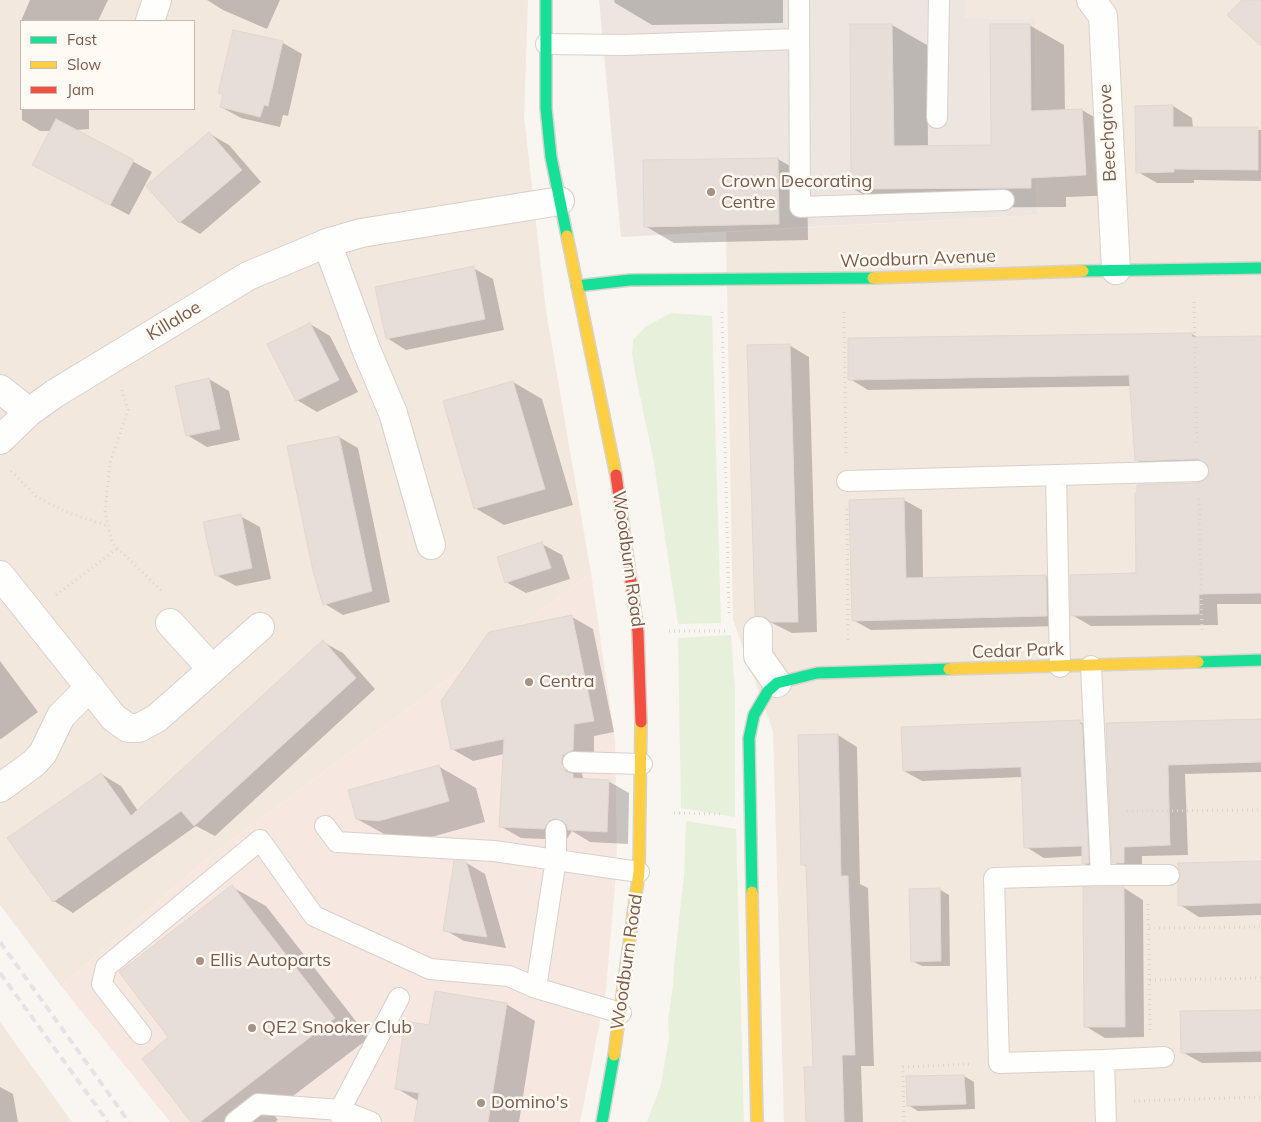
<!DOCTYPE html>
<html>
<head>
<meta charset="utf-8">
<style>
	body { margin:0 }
	#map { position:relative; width:1261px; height:1122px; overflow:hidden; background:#f9f5f0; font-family:Mulish,sans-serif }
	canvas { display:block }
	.legend { position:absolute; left:20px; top:20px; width:175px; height:90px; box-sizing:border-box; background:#fffaf3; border:1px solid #cabbb1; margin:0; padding:6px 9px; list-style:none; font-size:15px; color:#7a5c4d }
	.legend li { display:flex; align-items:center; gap:10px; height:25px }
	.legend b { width:25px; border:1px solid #cabbb1 }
</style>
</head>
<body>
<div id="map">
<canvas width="1261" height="1122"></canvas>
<ul class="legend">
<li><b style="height:6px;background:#16e098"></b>Fast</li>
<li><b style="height:6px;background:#ffcf43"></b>Slow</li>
<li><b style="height:6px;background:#f24e42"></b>Jam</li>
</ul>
</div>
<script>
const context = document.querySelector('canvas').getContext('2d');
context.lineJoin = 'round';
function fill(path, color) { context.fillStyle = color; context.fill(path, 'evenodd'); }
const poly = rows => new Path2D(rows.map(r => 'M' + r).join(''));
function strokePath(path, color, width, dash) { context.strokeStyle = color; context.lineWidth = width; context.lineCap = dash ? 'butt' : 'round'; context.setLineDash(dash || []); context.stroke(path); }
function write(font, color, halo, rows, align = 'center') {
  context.font = font + ' Mulish,sans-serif'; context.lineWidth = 5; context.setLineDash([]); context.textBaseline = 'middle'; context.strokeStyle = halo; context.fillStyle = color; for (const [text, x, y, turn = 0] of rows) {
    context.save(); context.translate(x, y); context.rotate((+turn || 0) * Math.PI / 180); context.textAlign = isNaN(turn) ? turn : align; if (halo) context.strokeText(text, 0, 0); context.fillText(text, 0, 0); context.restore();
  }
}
const residential = poly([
	[0,0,528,0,524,116,546,311,591,573,209,857,61,986,0,905],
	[21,21,194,21,194,109,21,109],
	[965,0,1261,0,1261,1122,784,1122,773,731,733,620,726,232,1037,215,1035,19,965,18],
	[0,1022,72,1122,0,1122]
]);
const commercial = poly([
	[591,573,615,740,617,861,606,991,580,1122,170,1122,61,986,209,857]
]);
const industrial = poly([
	[599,0,965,0,965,18,1035,19,1037,215,621,237]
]);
const green = poly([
	[671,313,712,316,721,623,678,624,654,463,636,377,632,354,633,340,645,327],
	[731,635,735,690,735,817,681,808,678,638],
	[686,821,736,829,744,1122,647,1122,661,1085,669,1037,668,1020,673,987,674,966,684,875]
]);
const shadow = poly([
	[30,0,108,0,98,21,21,21],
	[207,0,280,0,267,29,223,10],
	[614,0,783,0,783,23,652,25,615,3],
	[851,25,892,25,927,45,928,147,993,146,1029,25,1064,45,1065,111,1082,110,1117,130,1120,195,1066,197,1066,207,887,208,852,188],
	[234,31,283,43,302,54,288,116,283,115,280,127,241,118,221,107],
	[1173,106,1192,118,1193,128,1261,130,1261,181,1194,180,1194,183,1157,183,1138,172],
	[22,109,89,109,89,129,76,130,152,172,129,215,53,175,52,131,40,131,22,120],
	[210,134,229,145,261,182,200,234,180,222,148,186],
	[778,159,807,176,808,240,674,243,645,226],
	[473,268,493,279,504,330,406,350,387,338],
	[310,324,330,336,358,392,317,412,297,400,269,345],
	[1192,334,1199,338,1261,338,1261,604,1217,604,1218,625,1091,626,1072,615,1137,574,1199,484,1210,477,1209,469,1155,471,1136,460,1131,386,868,390,850,379],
	[789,345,809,357,817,632,792,633,756,615],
	[209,379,229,391,240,440,207,447,187,435],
	[513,382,542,399,573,505,504,525,475,508],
	[339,437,358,448,390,602,343,615,325,604],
	[904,500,922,510,923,579,1046,576,1064,587,1065,626,871,630,853,620,850,501],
	[240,516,260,527,271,579,236,586,216,575],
	[542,544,562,555,570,579,526,593,506,582],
	[572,617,593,629,614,732,594,736,594,762,584,767,582,775,584,780,608,781,629,793,628,844,590,842,572,831,566,840,521,838,500,826,504,754,473,761,452,749],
	[323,642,343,653,375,689,215,836,196,826,73,913,54,901,101,774,121,786,138,811],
	[0,661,38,712,1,739,0,739],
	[1261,720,1261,772,1185,774,1188,855,1142,856,1142,873,1131,873,1114,862,1107,724],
	[1079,721,1097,732,1101,873,1083,863,1083,856,1044,858,1026,847,1022,777,922,781,904,771],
	[838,735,857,747,860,884,868,888,874,1066,861,1066,863,1122,808,1122,814,1068,807,867,802,864],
	[438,766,476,788,485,822,417,841,395,840,357,819],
	[465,862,485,874,506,948,464,941,445,930],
	[1261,862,1261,915,1199,917,1180,905],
	[232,887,266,906,369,1038,272,1112,278,1120,275,1122,193,1122,170,1037],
	[1124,888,1143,900,1144,1037,1105,1038,1085,1026],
	[939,889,949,895,950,966,922,966,912,961],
	[506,1004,535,1021,519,1122,414,1122,418,1101,396,1088,430,1027],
	[1261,1011,1261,1062,1202,1063,1182,1052],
	[964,1076,974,1082,975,1109,918,1111,908,1105],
	[0,1087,13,1094,18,1122,0,1122]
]);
const building = poly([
	[1242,0,1261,0,1261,46,1227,15,1242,0],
	[850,24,892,24,894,146,991,145,990,24,1030,24,1031,111,1082,109,1086,175,1031,178,1031,188,851,189,850,24],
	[233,30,283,41,268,106,264,105,260,117,220,107,223,94,218,93,233,30],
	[1173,105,1173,127,1258,127,1258,170,1174,169,1174,172,1136,173,1135,106,1173,105],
	[56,119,134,160,110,205,32,165,56,119],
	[209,132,242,170,179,223,146,186,209,132],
	[778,158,779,224,644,227,643,160,778,158],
	[474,266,485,319,386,339,375,287,474,266],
	[310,323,339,380,296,401,267,344,310,323],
	[1192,333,1192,337,1261,336,1261,593,1199,594,1199,614,1071,616,1070,575,1136,573,1135,493,1137,493,1137,485,1198,483,1209,476,1208,465,1198,459,1135,461,1129,375,848,380,848,338,1192,333],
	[790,344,798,622,771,622,765,617,755,616,747,345,790,344],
	[209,378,220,429,186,436,175,386,209,378],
	[513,381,545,489,474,509,443,401,513,381],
	[339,436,372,591,323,605,313,571,287,446,339,436],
	[904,498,906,578,1046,575,1047,616,852,621,849,500,904,498],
	[241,514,252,568,215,576,203,522,241,514],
	[542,542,551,568,505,583,497,557,542,542],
	[572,615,594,721,574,724,573,750,563,755,561,762,566,772,573,774,573,778,609,780,607,832,568,830,566,824,556,818,550,820,544,829,499,827,504,739,451,750,441,701,489,632,572,615],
	[323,640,356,678,194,826,181,811,53,902,7,838,101,773,131,816,323,640],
	[1261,719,1261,762,1168,765,1170,845,1124,847,1124,863,1112,863,1106,723,1261,719],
	[1080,720,1080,724,1082,724,1089,863,1082,864,1082,846,1024,848,1021,767,903,771,901,727,1080,720],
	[838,734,841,876,848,876,855,1055,842,1055,844,1122,806,1122,804,1067,813,1067,806,865,801,865,798,735,838,734],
	[439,765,449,801,379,821,356,819,348,790,439,765],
	[454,861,466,861,487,937,443,931,454,861],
	[1261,861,1261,903,1178,906,1178,882,1181,875,1177,863,1261,861],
	[232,885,335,1018,200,1122,191,1122,142,1059,168,1037,119,972,232,885],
	[1083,887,1124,887,1125,1027,1084,1027,1083,887],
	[940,888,941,961,911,962,909,889,940,888],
	[435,991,507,1003,488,1122,414,1122,419,1093,395,1089,405,1021,429,1025,435,991],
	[1261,1010,1261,1051,1181,1053,1180,1011,1261,1010],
	[964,1075,966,1104,907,1106,906,1076,964,1075]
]);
const path = poly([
	[1194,302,1197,443],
	[722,312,729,616],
	[844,312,846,453],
	[122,390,128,410,110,463,105,512,112,543,163,592],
	[11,471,37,497,66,512,108,526],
	[1199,499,1202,630],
	[847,509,848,641],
	[56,595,117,549],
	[669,631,725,631],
	[1127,811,1261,810],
	[674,813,720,814],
	[1148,904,1150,1030],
	[1149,928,1261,927],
	[1150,980,1261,978],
	[1134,1101,1261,1097],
	[904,1122,903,1067,972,1064]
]);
const lane = poly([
	[799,0,800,207,1004,200],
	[546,44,624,45,798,39],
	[937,118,939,0],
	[1056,475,1060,667],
	[847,481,1198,471],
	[1091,666,1101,875,994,878,999,1063,1104,1060,1106,1122],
	[573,762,642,764],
	[325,826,337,842,494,851,639,872],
	[1101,875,1169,875],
	[536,988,556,859,556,830],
	[141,1034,102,984,106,967,260,840,314,916,430,969,509,976,536,988,621,1013],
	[1104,1060,1164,1057],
	[235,1122,258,1104,340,1110,371,1122],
	[342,1122,340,1110,399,998]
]);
const street = poly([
	[1091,0,1103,16,1116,270],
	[150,21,157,0],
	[327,243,366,349,393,413,431,545],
	[0,389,29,412],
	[0,440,29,412,54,394,248,276,327,243,361,233,560,201],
	[0,575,114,718,128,728,139,728,157,718,260,627],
	[170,623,212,669],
	[758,631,758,656,777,683],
	[0,788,34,763,43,753,61,716,90,687]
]);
const fast = poly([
	[546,0,546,108,551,157,567,236],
	[1083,271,1261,268],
	[577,286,630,280,873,278],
	[1198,662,1261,660],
	[752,892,749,738,754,715,768,691,777,683,817,673,949,669],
	[602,1122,614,1055]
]);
const slow = poly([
	[567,236,616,475],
	[873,278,1083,271],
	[949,669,1198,662],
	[752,892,757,1122],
	[614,1055,639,872,641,722]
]);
const jam = poly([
	[616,475,638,632,641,722]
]);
const rail = poly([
	[0,942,129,1122],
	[0,973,108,1122]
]);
const markers = [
	[711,192,5,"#a69286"],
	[529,682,5,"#a69286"],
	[200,961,5,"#a69286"],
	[252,1028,5,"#a69286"],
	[481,1103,5,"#a69286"]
];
const streetNames = [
	["Beechgrove",1108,133,-93],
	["Woodburn Avenue",918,259,-2],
	["Killaloe",174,321,-31],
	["Woodburn Road",628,559,82],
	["Cedar Park",1018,651,-2],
	["Woodburn Road",627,962,-82]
];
const poiNames = [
	["Crown Decorating",721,182],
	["Centre",721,203],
	["Centra",539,682],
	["Ellis Autoparts",210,961],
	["QE2 Snooker Club",262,1028],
	["Domino's",491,1103]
];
fill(residential, '#f2e8de');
fill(commercial, '#f6e8e1');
fill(industrial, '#ede5e0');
fill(green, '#e7f0db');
fill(shadow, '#0003');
fill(building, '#e6ded7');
strokePath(building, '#e2d8d2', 1);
strokePath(lane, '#d7d1cb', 22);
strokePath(street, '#d7d1cb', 30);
strokePath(fast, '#d9d2cb', 14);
strokePath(slow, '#d9d2cb', 14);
strokePath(jam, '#d9d2cb', 14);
strokePath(path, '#dcd5d0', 3, [1, 4]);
strokePath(lane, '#fefefd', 20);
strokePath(street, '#fefefd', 28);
strokePath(fast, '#16e098', 11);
strokePath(slow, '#ffcf43', 11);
strokePath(jam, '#f24e42', 11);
strokePath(rail, '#e6e3e7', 4, [8, 5]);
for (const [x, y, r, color] of markers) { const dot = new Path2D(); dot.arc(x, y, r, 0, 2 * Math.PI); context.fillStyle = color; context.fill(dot); strokePath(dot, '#fffaf3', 2); }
write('18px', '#7a5c4d', '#fffaf3', streetNames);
write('18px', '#7a5c4d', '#fffaf3', poiNames, 'left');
</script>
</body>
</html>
